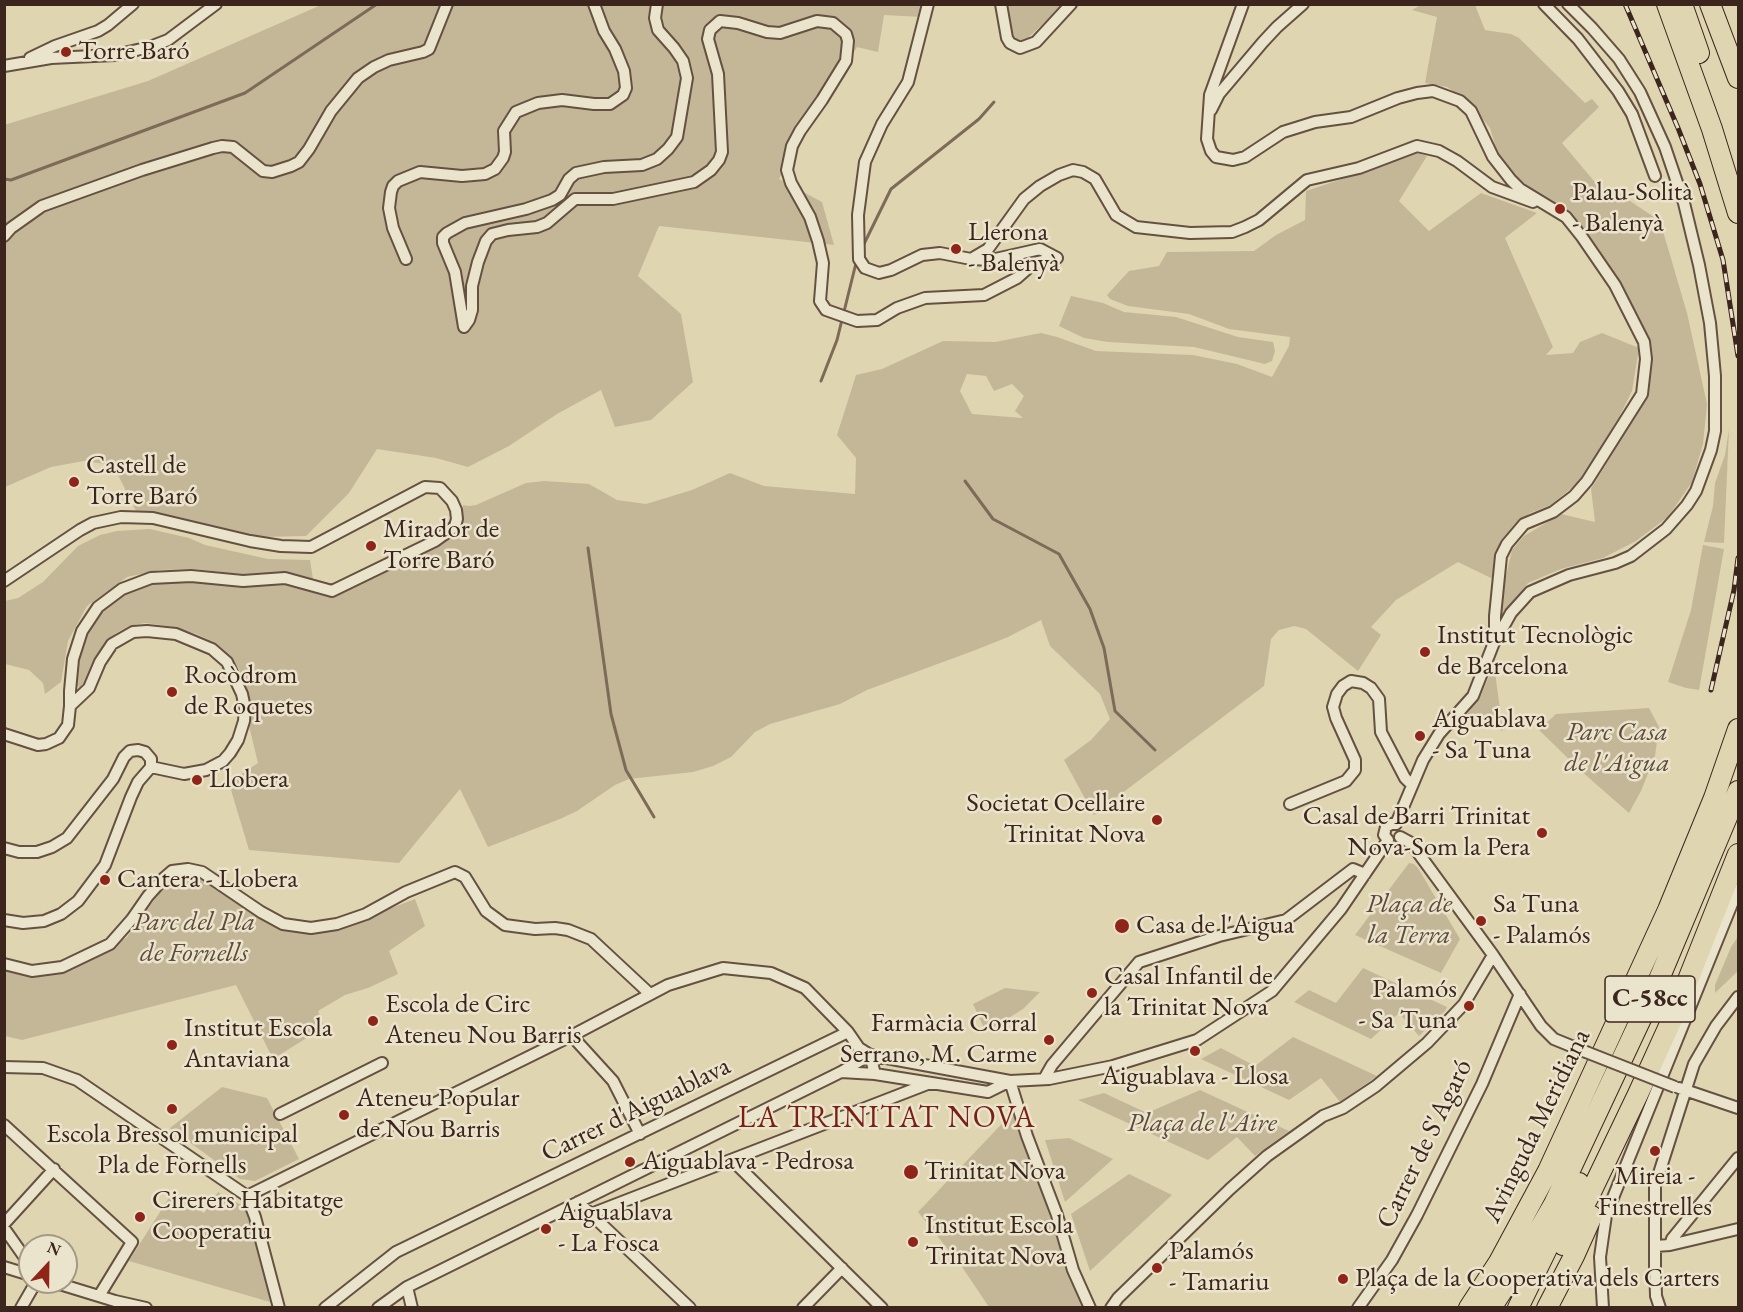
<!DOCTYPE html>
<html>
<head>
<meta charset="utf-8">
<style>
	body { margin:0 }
	#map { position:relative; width:1743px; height:1312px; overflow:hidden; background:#e0d5b1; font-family:"EB Garamond",serif }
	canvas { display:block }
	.frame { position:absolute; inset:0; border:6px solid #3c251d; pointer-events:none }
	.north { position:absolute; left:18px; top:1234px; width:60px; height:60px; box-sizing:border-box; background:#ebe4cc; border:2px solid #a59886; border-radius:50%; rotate:22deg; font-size:16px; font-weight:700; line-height:24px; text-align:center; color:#3c251d }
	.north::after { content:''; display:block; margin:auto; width:21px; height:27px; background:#8f2418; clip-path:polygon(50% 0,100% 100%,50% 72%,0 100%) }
</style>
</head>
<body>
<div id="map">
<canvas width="1743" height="1312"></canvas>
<div class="frame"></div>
<div class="north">N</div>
</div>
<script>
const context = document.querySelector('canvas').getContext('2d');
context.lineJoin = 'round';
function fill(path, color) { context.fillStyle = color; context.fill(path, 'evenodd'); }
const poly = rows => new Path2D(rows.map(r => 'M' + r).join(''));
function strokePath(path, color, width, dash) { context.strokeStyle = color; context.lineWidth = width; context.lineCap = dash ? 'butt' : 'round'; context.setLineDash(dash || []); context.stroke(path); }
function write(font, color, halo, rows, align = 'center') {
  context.font = font + ' "EB Garamond",serif'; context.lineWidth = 5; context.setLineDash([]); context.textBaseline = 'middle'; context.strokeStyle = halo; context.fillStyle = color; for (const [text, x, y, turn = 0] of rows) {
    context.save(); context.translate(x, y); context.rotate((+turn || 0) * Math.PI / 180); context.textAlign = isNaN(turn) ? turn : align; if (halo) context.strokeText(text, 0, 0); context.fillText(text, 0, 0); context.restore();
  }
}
const green = poly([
	[321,5,924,5,921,17,884,15,878,52,857,47,805,132,779,179,822,202,834,245,659,226,638,276,681,314,693,382,651,420,615,427,601,390,557,414,509,446,468,467,436,458,377,449,349,493,306,536,262,537,136,511,113,465,84,461,51,467,5,487,4,125,148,81],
	[1006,5,1063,5,1030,36,1027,42,1024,44,1015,41,1011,37],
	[1421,5,1475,5,1485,30,1511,34,1519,38,1585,103,1592,99,1599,107,1562,143,1604,193,1615,191,1660,221,1687,313,1707,404,1703,444,1692,482,1668,517,1636,541,1603,558,1561,569,1528,583,1500,618,1505,580,1512,550,1524,536,1561,514,1595,522,1591,489,1644,402,1651,358,1646,332,1628,297,1598,248,1570,212,1533,190,1515,176,1498,155,1490,128,1468,101,1447,87,1425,83,1437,17,1412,10],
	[1414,152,1427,156,1399,201,1429,231,1481,193,1537,213,1505,238,1553,347,1546,355,1573,353,1580,342,1602,333,1639,348,1632,391,1619,417,1582,479,1551,505,1530,513,1515,524,1501,540,1493,579,1458,562,1396,600,1371,627,1381,635,1358,671,1306,629,1294,626,1279,630,1271,639,1264,686,1109,803,1111,808,1094,815,1064,760,1091,740,1110,719,1100,694,1050,646,1041,620,1008,637,973,651,867,690,840,704,770,724,755,732,731,757,713,766,693,772,629,779,615,785,577,811,560,819,488,847,460,789,399,863,249,850,231,790,240,775,258,763,249,726,250,702,239,669,229,655,214,642,196,634,168,626,145,623,129,626,116,633,104,644,97,657,87,684,80,689,77,685,78,660,85,634,101,609,142,584,179,580,284,583,324,596,333,597,451,534,462,516,463,505,469,506,476,505,526,483,544,481,589,484,617,500,646,504,692,490,730,473,764,486,855,494,856,458,837,435,856,375,882,369,943,341,995,342,1041,333,1057,337,1096,351,1193,355,1237,364,1272,377,1289,346,1290,337,1229,329,1189,314,1128,306,1110,299,1107,295,1129,271,1159,266,1167,252,1254,251,1276,235,1305,220,1306,191,1375,168],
	[967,374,986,376,994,391,1012,384,1024,396,1015,411,1023,418,972,414,960,391],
	[1071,296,1103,303,1124,312,1176,317,1238,337,1273,342,1275,351,1272,361,1265,364,1194,347,1108,342,1084,338,1059,326],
	[1729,429,1724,543,1704,542,1713,506,1715,483,1725,455],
	[150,529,189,538,205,545,268,559,310,560,313,579,286,572,243,575,195,569,160,570,127,577,87,606,68,641,61,682,45,694,43,683,29,670,5,664,5,601,18,598,43,582,78,546,100,535,117,531],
	[1703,545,1724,549,1699,690,1686,688,1668,682,1691,610],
	[1494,665,1503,731,1464,718,1481,695],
	[1649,708,1659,727,1655,756,1641,791,1629,813,1581,771,1539,730,1556,714],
	[1409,863,1414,864,1418,868,1460,939,1441,973,1355,935],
	[187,875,209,882,296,931,314,934,347,925,415,899,425,926,389,951,398,974,368,988,345,995,318,1011,324,1027,273,1059,236,985,22,1040,5,1036,4,969,35,977,65,972,107,951,127,937,170,879],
	[1737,938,1738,971,1715,993,1715,985,1731,947],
	[1363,968,1447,1007,1445,1011,1419,1036,1399,1013,1371,1039,1294,1002,1309,990,1336,1003],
	[1005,988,1040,992,1023,1009,986,1032,973,1004],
	[1293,1037,1377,1076,1340,1102,1321,1078,1289,1100,1201,1059,1221,1048,1255,1066],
	[222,1087,267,1098,299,1159,255,1181,240,1179,170,1128],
	[1200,1090,1289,1131,1255,1156,1237,1137,1208,1160,1078,1100,1104,1093,1147,1113],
	[1013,1112,1082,1307,989,1307,962,1267,918,1212],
	[1069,1138,1113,1159,1065,1202,1045,1140],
	[1129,1174,1172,1195,1090,1271,1071,1214],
	[218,1192,243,1206,249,1211,255,1225,270,1302,129,1261,172,1193,204,1213]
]);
const stream = poly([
	[4,179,11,180,245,93,377,4],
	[862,248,891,189,979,119,994,102],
	[821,381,837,340,857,259],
	[965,481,993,519,1059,554,1090,609,1104,648,1115,711,1155,750],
	[588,548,611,714,626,770,654,817]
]);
const street = poly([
	[928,4,908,82,882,124,865,162,858,215,859,259,865,268,879,273,891,270,922,255,940,253,971,259,991,260,1040,249,1057,258],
	[1001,4,1007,38,1010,43,1020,48,1036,42,1071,4],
	[1243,4,1210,95,1207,139,1211,151,1216,157,1233,160,1245,157,1283,132,1315,122,1351,117,1398,98,1417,93,1433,91,1460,101,1471,111,1493,157,1511,180,1520,189,1566,217,1582,237,1615,285,1644,342,1646,359,1642,394,1587,481,1574,496,1553,512,1524,524,1507,544,1501,556,1495,616,1495,640,1473,696,1439,734,1423,760,1396,824],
	[1544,4,1578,39,1618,91,1632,114,1655,176],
	[30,58,55,46,98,31,108,25,133,4],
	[4,66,51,58,115,55,150,47,168,40,216,4],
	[1211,110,1219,94,1263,42,1277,27,1303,4],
	[4,236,11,228,42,206,142,170,213,148,222,146,233,147,263,171,272,172,291,166,299,162,309,149,331,111,358,78,374,67,389,60,423,52,429,49,447,4],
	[406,259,393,228,389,208,391,192,393,186,398,181,420,172,462,176,485,174,495,169,503,158,505,152,504,131,516,112,538,103,562,100,594,104,610,104,623,95,626,88,624,71,615,49,604,31,594,4],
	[971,259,988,249,1024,199,1040,186,1059,175,1073,170,1083,172,1095,179,1116,215,1136,227,1190,233,1232,232,1245,227,1259,220,1307,180,1359,168,1417,146,1439,151,1457,161,1492,187,1533,202],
	[464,327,469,320,472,310,472,286,478,262,486,241,492,234,508,230,537,227,547,223,575,199,613,199,694,182,711,170,719,160,722,152,718,74,708,39,710,30,720,21,738,23,767,32,780,33,817,21,833,23,846,34,848,41,846,61,822,100,800,131,792,146,787,170,791,183,810,217,818,241,823,263,820,301,826,310,857,321,877,320,897,308,925,298,984,295,1017,278,1034,263,1057,258],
	[464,327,455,272,443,243,443,237,447,233,465,223,526,209,552,200,560,195,569,179,576,173,604,167,642,165,657,159,668,149,677,137,687,78,683,61,674,48,658,30,655,18,657,4],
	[4,581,80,530,93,523,121,517,153,518,250,541,281,546,311,547,425,487,440,488,452,501,456,510,457,519,455,526,449,531,435,541,332,591,285,578,243,581,191,576,151,578,122,589,98,607,82,631,73,659,70,691,70,706],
	[1496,640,1511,613,1530,592,1569,575,1615,563,1631,556,1666,529,1687,505,1696,491,1711,450,1715,431,1715,376,1710,323,1699,265,1684,203,1665,147,1640,92,1619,59,1592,28,1568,4],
	[4,734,38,745,46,744,59,738,68,725,70,706,89,688,100,662,112,644,133,632,147,631,176,634,212,649,227,662,242,694,245,708,244,721,238,740,230,753,223,761,206,770,184,774,151,767],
	[1290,804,1346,781,1355,770,1355,760,1336,718,1333,707,1337,694,1343,686,1351,681,1363,683,1371,688,1379,699,1381,732,1405,778,1412,785],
	[1400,837,1411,843,1493,955,1541,1026,1554,1039,1586,1052],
	[1388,840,1384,835,1386,827,1391,824,1396,824],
	[4,848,19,852,37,852,52,847,67,838,113,779,124,757,130,751,138,750,145,752,151,759,151,767],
	[4,920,23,923,44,921,61,914,78,901,105,865,131,797,138,782,151,767],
	[4,964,32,971,62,967,110,944,132,919,148,896,164,878,172,871,188,869,202,872,261,912,283,924,311,928,337,924,366,914,406,892,455,872,465,877,486,911,505,925,535,929,555,928,568,930,591,939,650,994],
	[572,1036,613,1081,640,1134],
	[4,1067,43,1068,77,1080,247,1196,255,1217,279,1308],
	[841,1072,875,1074,988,1092,1010,1081],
	[1044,1079,1052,1065,1139,962,1219,936,1286,920,1353,869,1365,874],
	[1010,1081,1027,1136,1057,1215,1073,1270,1090,1308],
	[1679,1088,1738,1108],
	[280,1114,382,1063],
	[4,1125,132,1242,99,1296],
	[732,1160,882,1308],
	[247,1196,575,1034,668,985,723,968,771,973,805,988,848,1032,859,1048,870,1055,875,1074],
	[578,1202,690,1308],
	[591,1214,930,1083],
	[4,1224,54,1169],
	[4,1228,30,1265],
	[1670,1245,1738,1229],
	[1655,1246,1670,1245,1672,1239,1738,1158],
	[4,1267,30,1275],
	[53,1282,115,1301,146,1308],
	[407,1287,412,1308],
	[21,1308,36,1282],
	[325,1308,396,1252,848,1032],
	[378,1308,407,1287,841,1072,870,1055,1010,1081,1049,1079,1113,1066,1197,1040,1272,991,1341,909,1388,840],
	[803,1308,842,1268],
	[1111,1308,1118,1298,1230,1189,1267,1156,1323,1116,1343,1108,1376,1086,1427,1043,1464,1004,1493,955],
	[1358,1308,1392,1260,1417,1215,1482,1084,1520,994],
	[1603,1308,1600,1257,1606,1215,1738,889],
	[1660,1308,1656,1296,1655,1266,1655,1186,1694,1064,1716,1026,1738,997]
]);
const highway = poly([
	[1667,4,1712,129,1738,213],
	[1682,4,1699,53],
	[1710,4,1738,78],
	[1563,1245,1591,1192,1638,1094,1674,1015,1738,854],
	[1469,1308,1499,1262,1548,1171,1668,910,1714,798,1738,729],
	[1491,1308,1515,1271,1554,1204,1654,991,1738,791],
	[1518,1308,1579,1183],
	[1547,1308,1574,1256,1592,1216]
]);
const rail = poly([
	[1625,4,1678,128,1700,184,1723,260,1738,356],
	[1711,690,1734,590,1738,558]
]);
const streetBridge = poly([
	[1586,1052,1675,1087]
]);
const markers = [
	[66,52,6,"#8f2418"],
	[1560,209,6,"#8f2418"],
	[956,249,6,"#8f2418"],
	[74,482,6,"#8f2418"],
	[371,546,6,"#8f2418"],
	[1425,652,6,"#8f2418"],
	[172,692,6,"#8f2418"],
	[1420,736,6,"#8f2418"],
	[197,780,6,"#8f2418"],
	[1157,820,6,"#8f2418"],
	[1542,833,6,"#8f2418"],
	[105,880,6,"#8f2418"],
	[1481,921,6,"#8f2418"],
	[1122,926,8,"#8f2418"],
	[1092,993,6,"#8f2418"],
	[1469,1006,6,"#8f2418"],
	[373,1021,6,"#8f2418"],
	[1049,1040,6,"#8f2418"],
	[172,1045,6,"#8f2418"],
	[1195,1051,6,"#8f2418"],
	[172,1109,6,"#8f2418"],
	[344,1115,6,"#8f2418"],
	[1655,1151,6,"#8f2418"],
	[630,1162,6,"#8f2418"],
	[911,1172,8,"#8f2418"],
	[140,1217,6,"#8f2418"],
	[546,1229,6,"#8f2418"],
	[913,1242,6,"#8f2418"],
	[1157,1268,6,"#8f2418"],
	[1343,1279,6,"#8f2418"]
];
const shields = [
	[1650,999,90]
];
const shieldNames = [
	["C-58cc",1650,999]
];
const poiNames = [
	["Torre Baró",78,52],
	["Palau-Solità",1572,193],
	["- Balenyà",1572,224],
	["Llerona",968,233],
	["- Balenyà",968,264],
	["Castell de",86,466],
	["Torre Baró",86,497],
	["Mirador de",383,530],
	["Torre Baró",383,561],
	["Institut Tecnològic",1437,636],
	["de Barcelona",1437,667],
	["Rocòdrom",184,676],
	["de Roquetes",184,707],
	["Aiguablava",1432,720],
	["- Sa Tuna",1432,751],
	["Llobera",209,780],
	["Societat Ocellaire",1145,804,"right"],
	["Trinitat Nova",1145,835,"right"],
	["Casal de Barri Trinitat",1530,817,"right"],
	["Nova-Som la Pera",1530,848,"right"],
	["Cantera - Llobera",117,880],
	["Sa Tuna",1493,905],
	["- Palamós",1493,936],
	["Casa de l'Aigua",1136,926],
	["Casal Infantil de",1104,977],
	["la Trinitat Nova",1104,1008],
	["Palamós",1457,990,"right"],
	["- Sa Tuna",1457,1021,"right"],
	["Escola de Circ",385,1005],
	["Ateneu Nou Barris",385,1036],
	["Farmàcia Corral",1037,1024,"right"],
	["Serrano, M. Carme",1037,1055,"right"],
	["Institut Escola",184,1029],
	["Antaviana",184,1060],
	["Aiguablava - Llosa",1195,1077,"center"],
	["Ateneu Popular",356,1099],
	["de Nou Barris",356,1130],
	["Escola Bressol municipal",172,1135,"center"],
	["Pla de Fornells",172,1166,"center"],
	["Aiguablava - Pedrosa",642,1162],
	["Trinitat Nova",924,1172],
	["Mireia -",1655,1177,"center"],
	["Finestrelles",1655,1208,"center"],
	["Cirerers Habitatge",152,1201],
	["Cooperatiu",152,1232],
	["Aiguablava",558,1213],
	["- La Fosca",558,1244],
	["Institut Escola",925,1226],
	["Trinitat Nova",925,1257],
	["Palamós",1169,1252],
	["- Tamariu",1169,1283],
	["Plaça de la Cooperativa dels Carters",1355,1279]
];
const parkNames = [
	["Parc Casa",1617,733],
	["de l'Aigua",1617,764],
	["Plaça de",1409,905],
	["la Terra",1409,936],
	["Parc del Pla",194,923],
	["de Fornells",194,954],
	["Plaça de l'Aire",1202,1124]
];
const streetNames = [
	["Carrer d'Aiguablava",636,1110,-26],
	["Avinguda Meridiana",1537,1126,-64],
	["Carrer de S'Agaró",1425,1144,-64]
];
const quarterNames = [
	["LA TRINITAT NOVA",887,1119]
];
fill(green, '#c4b798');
strokePath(stream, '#7d6b58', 3);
strokePath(street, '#655142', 14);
strokePath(highway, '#3c251d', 22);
strokePath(street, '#ebe4cc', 10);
strokePath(highway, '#e0d5b1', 20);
strokePath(rail, '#3c251d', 5);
strokePath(rail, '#ebe4cc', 3, [9]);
strokePath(streetBridge, '#655142', 14, []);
strokePath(streetBridge, '#ebe4cc', 10);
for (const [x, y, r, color] of markers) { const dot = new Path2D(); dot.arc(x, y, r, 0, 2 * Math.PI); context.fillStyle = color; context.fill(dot); strokePath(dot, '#ebe4cc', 2); }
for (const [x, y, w] of shields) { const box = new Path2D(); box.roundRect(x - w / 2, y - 23, w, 46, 4.5); context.fillStyle = '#ebe4cc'; context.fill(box); strokePath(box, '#3c251d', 1.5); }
write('bold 26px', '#3c251d', null, shieldNames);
write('27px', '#3c251d', '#ebe4cc', poiNames, 'left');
write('italic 27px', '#5e4a3c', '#ebe4cc', parkNames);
write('27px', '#3c251d', '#ebe4cc', streetNames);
context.letterSpacing = '1.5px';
write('30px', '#7a1f14', '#ebe4cc', quarterNames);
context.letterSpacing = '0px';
</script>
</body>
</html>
